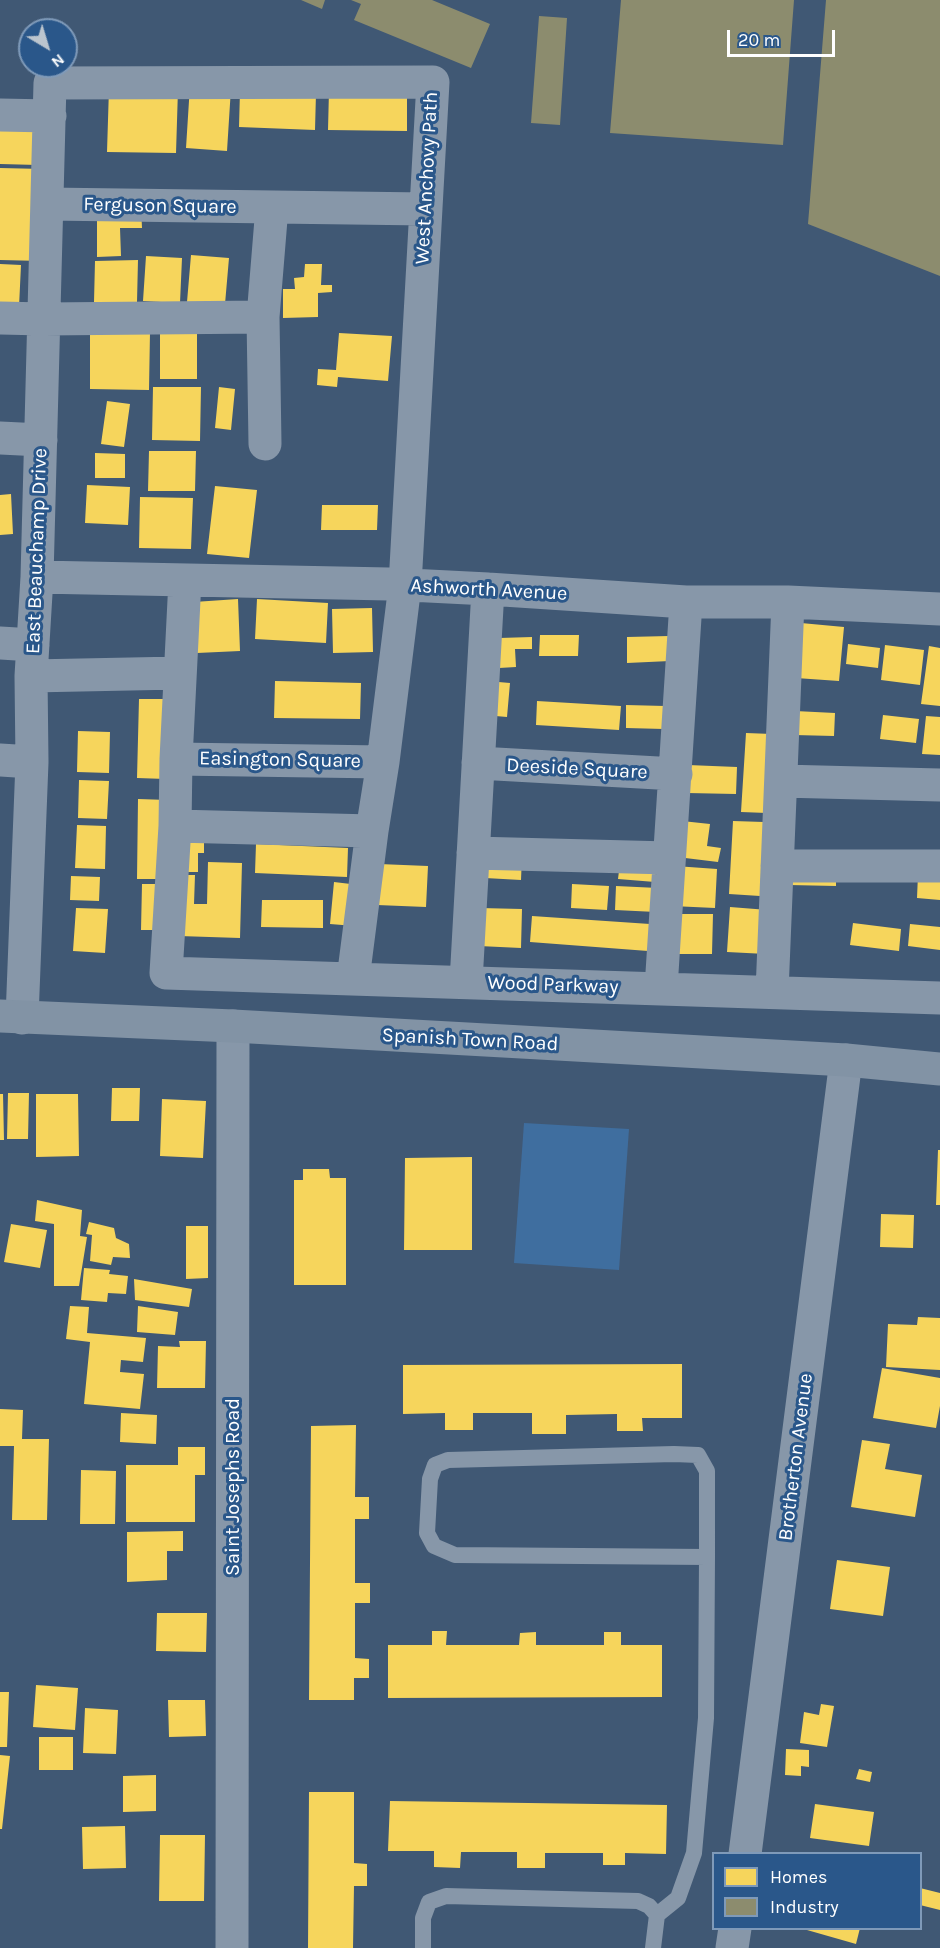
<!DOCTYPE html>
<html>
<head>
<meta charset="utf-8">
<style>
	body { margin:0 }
	#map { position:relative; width:940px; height:1948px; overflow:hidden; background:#405874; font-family:Karla,sans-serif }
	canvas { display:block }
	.legend { position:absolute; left:712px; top:1852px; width:210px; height:78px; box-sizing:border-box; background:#2a578a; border:2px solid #7f9ab9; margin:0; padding:8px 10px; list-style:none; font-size:18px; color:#fff }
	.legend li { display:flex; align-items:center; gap:12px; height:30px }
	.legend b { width:30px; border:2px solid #7f9ab9 }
	.north { position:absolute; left:18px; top:18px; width:60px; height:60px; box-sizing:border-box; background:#2a578a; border:2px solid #7f9ab9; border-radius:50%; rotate:142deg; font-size:16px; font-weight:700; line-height:24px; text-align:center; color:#fff }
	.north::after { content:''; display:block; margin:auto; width:21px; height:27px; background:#bcc5ce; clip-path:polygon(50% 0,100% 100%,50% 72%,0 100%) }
	.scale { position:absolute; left:727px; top:30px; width:108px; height:27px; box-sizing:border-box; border:3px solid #fff; border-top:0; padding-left:8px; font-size:18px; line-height:21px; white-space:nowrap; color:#fff; -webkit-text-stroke:4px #2a578a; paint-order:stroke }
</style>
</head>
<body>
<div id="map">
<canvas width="940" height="1948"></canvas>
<ul class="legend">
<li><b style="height:16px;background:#f6d55c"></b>Homes</li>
<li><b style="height:16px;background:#8c8c6e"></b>Industry</li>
</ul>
<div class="north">N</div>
<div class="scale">20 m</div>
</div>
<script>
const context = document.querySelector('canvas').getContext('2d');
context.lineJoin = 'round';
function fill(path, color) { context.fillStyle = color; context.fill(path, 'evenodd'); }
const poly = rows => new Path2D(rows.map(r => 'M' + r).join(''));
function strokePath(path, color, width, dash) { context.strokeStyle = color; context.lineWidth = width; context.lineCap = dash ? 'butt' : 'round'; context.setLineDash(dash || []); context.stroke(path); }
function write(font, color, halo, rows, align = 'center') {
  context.font = font + ' Karla,sans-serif'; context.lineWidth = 6; context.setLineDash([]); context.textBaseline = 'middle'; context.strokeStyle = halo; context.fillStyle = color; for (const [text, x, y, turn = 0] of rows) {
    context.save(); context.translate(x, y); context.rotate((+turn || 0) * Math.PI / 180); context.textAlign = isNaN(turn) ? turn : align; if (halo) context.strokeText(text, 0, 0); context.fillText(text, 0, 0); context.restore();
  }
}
const green = poly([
	[524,1123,629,1129,619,1270,514,1263]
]);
const homes = poly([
	[190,85,231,88,227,151,186,148],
	[109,88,178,89,176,153,107,152],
	[329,90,407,91,407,131,328,130],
	[240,91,316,93,315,130,239,127],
	[0,125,40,127,38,165,0,164],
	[0,168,43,169,42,261,0,260],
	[141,206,142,228,120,228,121,256,97,257,97,207],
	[191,255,229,258,225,304,187,302],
	[146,256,182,258,180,303,143,301],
	[138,260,137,302,94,302,95,261],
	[0,264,21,265,19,307,0,306],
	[305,264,322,264,321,285,332,285,332,292,318,293,318,317,283,318,283,289,295,289,294,278,304,277],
	[160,329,197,329,197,379,160,379],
	[90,330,150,332,149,390,90,389],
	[339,333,392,336,388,381,338,377,337,387,317,385,318,369,336,370],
	[153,387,201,387,200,441,152,440],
	[219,387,235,389,231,430,215,428],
	[107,401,130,404,124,447,101,444],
	[149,451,196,451,195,491,148,491],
	[95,453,125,454,125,478,95,478],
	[87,485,130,487,128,525,85,523],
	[215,486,257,490,249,558,207,554],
	[11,494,13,534,0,535,0,495],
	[140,497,193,498,191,549,139,548],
	[322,505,378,505,377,530,321,530],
	[238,599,240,651,197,653,194,602],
	[257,599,328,603,326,643,255,639],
	[372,608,373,652,333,653,332,609],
	[801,623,844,627,839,681,796,678],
	[540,635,579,635,578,656,539,656],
	[669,636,670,661,627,663,627,637],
	[532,637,532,649,515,649,516,667,499,668,499,638],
	[848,644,880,648,878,668,846,664],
	[885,645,924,650,920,685,881,680],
	[929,646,940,648,940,706,921,704],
	[275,681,361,683,360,719,274,718],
	[487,681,510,683,507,717,484,715],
	[139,699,167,699,166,779,137,778],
	[537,701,621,706,619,730,536,725],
	[626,705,665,706,664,729,626,728],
	[795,711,835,713,834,736,794,735],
	[883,715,919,719,916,743,880,739],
	[926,716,940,717,940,755,922,754],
	[78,731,110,732,109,773,77,772],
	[746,733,772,734,767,813,741,812],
	[688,765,737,767,736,794,687,793],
	[79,780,109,781,107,819,78,818],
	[138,799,168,800,166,879,137,879],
	[682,821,710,824,707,846,721,848,718,862,677,857],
	[733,821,764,822,760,896,729,894],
	[77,825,106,826,105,869,75,868],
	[183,836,204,836,204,853,198,853,198,872,183,872],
	[256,844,348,848,347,877,255,873],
	[486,854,522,856,521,880,485,878],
	[208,862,242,863,240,938,179,936,182,875,195,875,194,904,207,904],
	[620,863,656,866,655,882,618,879],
	[379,864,428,866,426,907,377,905],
	[675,866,717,869,715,908,672,906],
	[789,869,836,870,836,886,789,885],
	[918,874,940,875,940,900,917,898],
	[71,876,100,877,99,901,70,900],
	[334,882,359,885,355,926,330,924],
	[142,884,162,884,161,930,141,930],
	[572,884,609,886,607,910,571,908],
	[616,886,658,888,656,912,615,910],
	[262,900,323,900,323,928,261,927],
	[730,907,768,910,766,954,727,952],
	[76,908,108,909,105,953,73,951],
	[480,908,522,909,521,948,479,946],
	[674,914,713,914,712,954,674,954],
	[532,916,650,924,648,951,530,942],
	[853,923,901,929,899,951,850,945],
	[910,924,940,927,940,950,908,946],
	[112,1088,140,1088,139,1121,111,1121],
	[8,1093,29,1093,28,1139,7,1139],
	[0,1094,3,1094,4,1140,0,1140],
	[36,1094,78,1094,79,1156,36,1157],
	[162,1099,206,1101,203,1158,160,1156],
	[938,1150,940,1150,940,1205,936,1205],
	[472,1157,472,1250,404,1250,405,1158],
	[303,1169,329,1169,330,1178,346,1178,346,1285,294,1285,294,1180,303,1180],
	[37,1200,82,1210,80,1236,87,1237,79,1286,54,1286,54,1224,35,1221],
	[881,1214,914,1215,913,1248,880,1247],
	[89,1222,114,1228,116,1238,129,1244,130,1258,113,1257,111,1265,90,1261,92,1235,86,1234],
	[11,1224,47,1230,40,1268,4,1262],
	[186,1226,208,1226,208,1278,186,1279],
	[84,1268,110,1270,109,1274,128,1276,126,1294,108,1293,107,1302,81,1300],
	[134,1279,192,1289,189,1307,135,1300],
	[70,1306,89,1307,87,1333,146,1338,143,1362,121,1360,120,1372,144,1374,140,1409,84,1404,90,1342,66,1339],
	[138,1306,178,1312,175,1335,137,1332],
	[918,1317,940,1318,940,1370,886,1367,888,1324,917,1325],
	[179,1341,206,1341,205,1388,157,1388,158,1346,180,1347],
	[682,1364,682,1418,642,1418,643,1431,617,1431,617,1414,566,1415,566,1434,532,1434,532,1413,473,1413,473,1430,445,1430,445,1413,403,1414,403,1365],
	[882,1368,940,1378,940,1406,936,1428,873,1418],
	[0,1409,23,1410,22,1439,49,1439,47,1520,12,1520,14,1446,0,1446],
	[121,1413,157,1415,156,1444,120,1442],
	[356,1425,355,1497,369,1497,369,1519,355,1519,355,1583,370,1583,370,1603,355,1603,355,1658,369,1659,369,1678,354,1678,354,1700,309,1700,311,1426],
	[862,1440,890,1444,885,1469,922,1475,915,1517,851,1507],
	[178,1447,205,1447,205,1475,195,1475,195,1522,126,1522,126,1465,178,1465],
	[81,1470,116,1471,115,1524,80,1524],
	[183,1531,183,1551,167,1551,167,1580,127,1582,127,1532],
	[837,1560,890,1567,883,1616,830,1609],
	[157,1613,207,1613,206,1652,156,1651],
	[432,1631,447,1631,446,1645,519,1645,520,1633,536,1632,536,1645,604,1645,604,1632,621,1632,621,1645,662,1645,662,1697,388,1698,388,1645,432,1645],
	[36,1685,78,1688,75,1730,33,1727],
	[0,1692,9,1692,7,1747,0,1747],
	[168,1700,205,1700,206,1736,169,1737],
	[821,1704,834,1706,827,1747,800,1743,804,1712,819,1715],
	[85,1708,118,1710,116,1754,83,1753],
	[39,1737,73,1737,73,1770,39,1770],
	[786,1749,809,1750,809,1767,801,1766,801,1776,785,1775],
	[0,1755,10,1756,2,1829,0,1829],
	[859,1769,872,1772,870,1782,856,1779],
	[156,1775,156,1811,123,1812,123,1776],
	[309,1792,354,1792,354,1863,367,1864,367,1886,354,1886,353,1948,308,1948],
	[390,1801,667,1805,666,1854,625,1853,625,1865,603,1865,603,1853,545,1853,545,1868,517,1868,517,1852,461,1852,460,1868,434,1867,434,1851,388,1851],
	[815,1804,874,1812,869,1846,810,1838],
	[125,1826,126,1868,83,1869,82,1827],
	[160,1835,205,1835,204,1901,159,1901],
	[920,1888,940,1893,940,1910,920,1905],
	[800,1928,860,1928,856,1944]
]);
const industry = poly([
	[301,0,325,0,322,9],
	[351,0,432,0,490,24,471,68,354,20,361,4],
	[621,0,794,0,783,145,610,133],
	[826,0,940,0,940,276,808,224],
	[539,16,567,18,560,125,531,123]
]);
const service = poly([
	[423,1948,423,1918,429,1902,446,1896,638,1901,649,1906,657,1915],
	[653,1948,657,1915,678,1898,694,1853,706,1718,707,1557,707,1471,698,1455,674,1454,448,1460,435,1465,430,1479,427,1533,434,1546,455,1555,707,1557]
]);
const minor = poly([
	[0,115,50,116],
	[47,204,426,209],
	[0,318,44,319,263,317],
	[0,438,41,440],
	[265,444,263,317,272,207],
	[37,577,389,584,488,589,686,602,788,602,940,609],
	[185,580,176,759,175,826,166,973,940,998],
	[0,643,33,645],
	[31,676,180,673],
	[176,759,383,762],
	[0,760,32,762],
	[478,763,676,774],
	[781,781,940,785],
	[175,826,372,831],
	[473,853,669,858],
	[777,866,940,866],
	[466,982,488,589],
	[661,988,686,602],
	[772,992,788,602],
	[22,1018,32,762,31,676,37,577,50,83,433,82,405,585,383,762,372,831,353,979],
	[745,1854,846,1060],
	[232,1948,233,1026],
	[732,1948,735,1928]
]);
const secondary = poly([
	[0,1016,233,1026,846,1060,940,1069]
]);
const streetNames = [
	["West Anchovy Path",427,178,-87],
	["Ferguson Square",160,206,1],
	["East Beauchamp Drive",37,551,-88],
	["Ashworth Avenue",489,590,3],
	["Easington Square",280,760,1],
	["Deeside Square",577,769,3],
	["Wood Parkway",553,985,2],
	["Spanish Town Road",470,1040,3],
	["Brotherton Avenue",796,1457,-83],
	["Saint Josephs Road",233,1487,-90]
];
fill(green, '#3f6e9f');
fill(homes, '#f6d55c');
fill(industry, '#8c8c6e');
strokePath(service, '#8797a9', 16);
strokePath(minor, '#8797a9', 33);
strokePath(secondary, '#8293a5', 33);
write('20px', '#fff', '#2a578a', streetNames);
</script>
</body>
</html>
